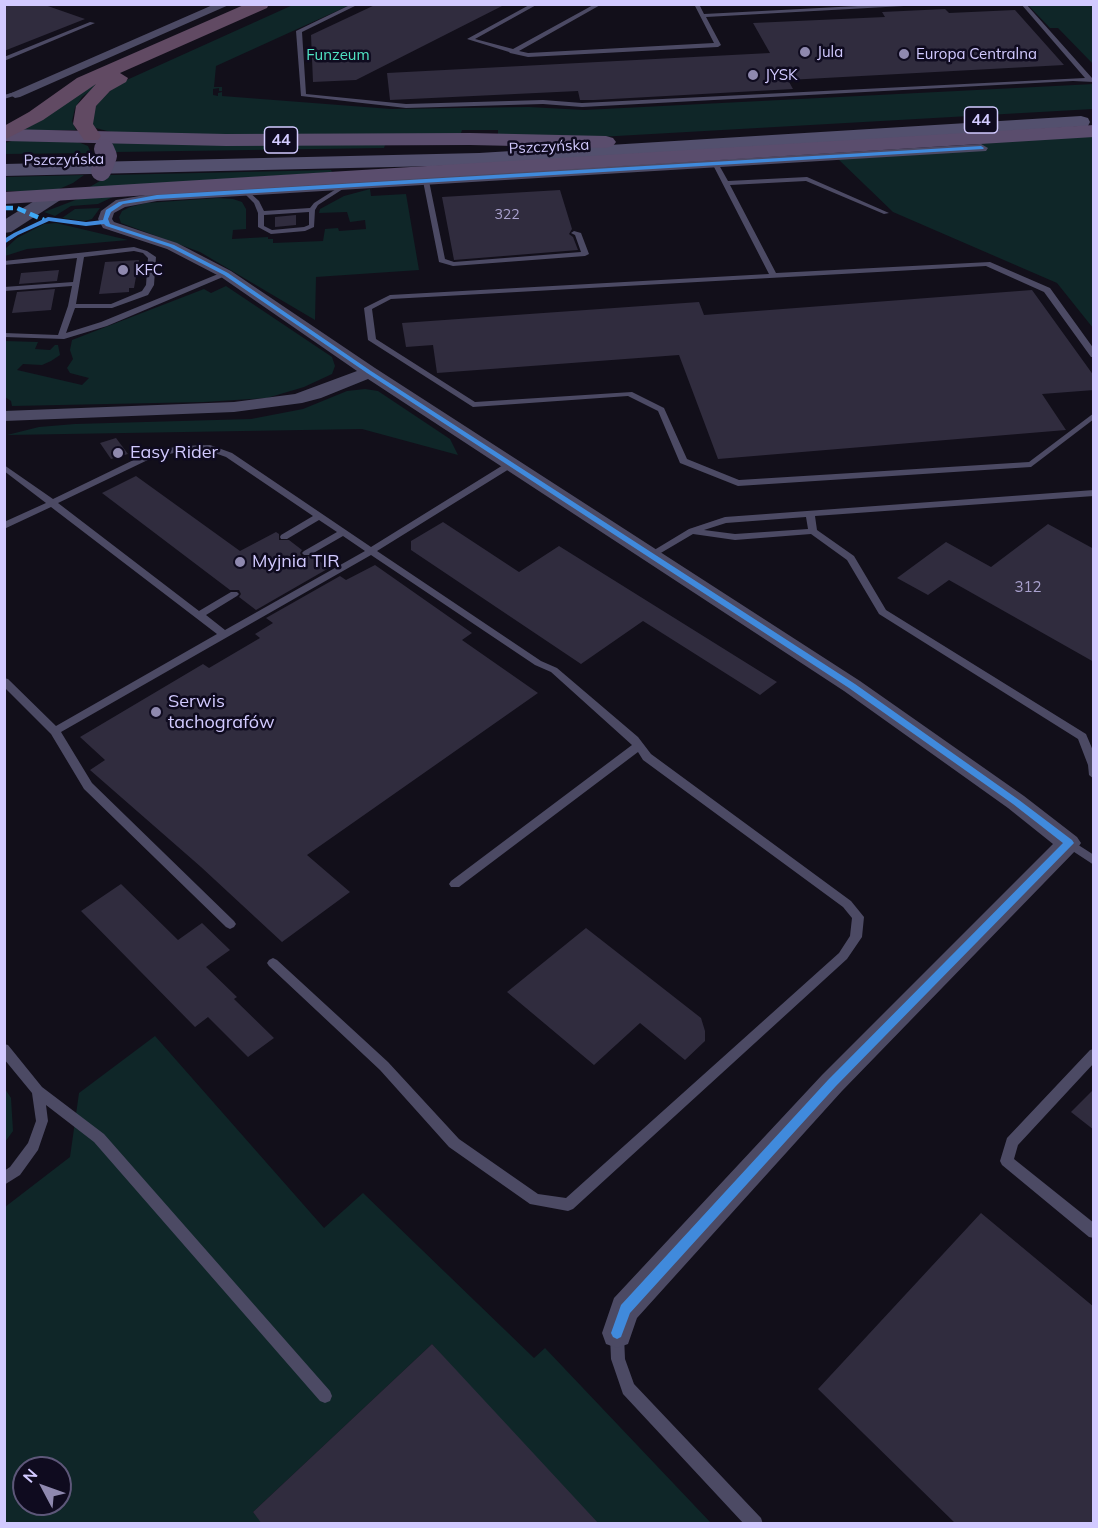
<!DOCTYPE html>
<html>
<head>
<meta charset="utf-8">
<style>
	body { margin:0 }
	#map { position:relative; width:1098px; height:1528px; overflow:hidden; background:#120f1a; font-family:Mulish,sans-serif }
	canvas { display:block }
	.frame { position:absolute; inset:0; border:6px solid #d2caff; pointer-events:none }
	.north { position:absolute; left:12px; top:1456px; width:60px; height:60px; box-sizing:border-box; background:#0f0b1f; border:2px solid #5d5779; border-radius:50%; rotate:311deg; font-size:16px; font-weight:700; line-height:24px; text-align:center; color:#d2caff }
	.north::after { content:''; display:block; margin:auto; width:21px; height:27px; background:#8f89af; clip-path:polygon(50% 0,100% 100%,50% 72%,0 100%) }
</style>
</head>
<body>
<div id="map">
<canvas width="1098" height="1528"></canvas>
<div class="frame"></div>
<div class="north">N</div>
</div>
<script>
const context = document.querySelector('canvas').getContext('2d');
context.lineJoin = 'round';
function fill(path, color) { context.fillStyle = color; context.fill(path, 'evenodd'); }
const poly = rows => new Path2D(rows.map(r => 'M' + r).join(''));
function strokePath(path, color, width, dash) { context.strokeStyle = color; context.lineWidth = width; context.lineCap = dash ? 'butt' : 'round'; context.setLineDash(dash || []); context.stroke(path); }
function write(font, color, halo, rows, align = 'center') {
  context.font = font + ' Mulish,sans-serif'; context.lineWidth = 5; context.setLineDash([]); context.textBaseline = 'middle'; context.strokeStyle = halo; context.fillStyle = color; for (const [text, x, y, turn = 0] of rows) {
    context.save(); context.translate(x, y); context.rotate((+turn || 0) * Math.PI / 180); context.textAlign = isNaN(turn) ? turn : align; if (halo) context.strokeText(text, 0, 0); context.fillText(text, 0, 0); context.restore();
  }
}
const green = poly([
	[295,4,350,5,216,66,214,87,222,87,222,91,219,91,219,88,213,89,213,95,218,96,218,93,222,92,222,96,391,109,529,107,584,110,1094,84,1093,109,599,137,498,135,498,130,462,130,461,133,474,134,277,137,111,132,92,127,91,115,98,101,120,83],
	[1028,5,1093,5,1093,64,1058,28,1050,28],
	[124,71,99,84,82,97,75,108,72,121,76,130,22,130,87,86],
	[1093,135,1093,328,1057,283,893,212,837,158,985,150,978,141],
	[15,140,73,140,88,146,91,153,5,154,5,143],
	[105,140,385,145,384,148,116,152],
	[331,170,332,172,88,188,110,175],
	[84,175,73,183,59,189,44,191,5,191,4,177],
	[370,189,371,196,406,194,419,270,316,277,315,320,200,252,121,223,119,217,122,211,130,207,146,203,218,198,233,199,242,202,246,209,246,229,233,230,232,239,268,237,268,239,273,239,273,243,323,241,325,229,338,228,339,231,366,229,365,220,350,222,347,212,319,213,320,209,344,196],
	[117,195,98,204,71,206,55,216,44,212,78,199],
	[100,208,92,219,85,221,62,218,75,209],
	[56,223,128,240,27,249,5,256,5,249,17,238,44,224],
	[226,286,332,357,335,366,332,374,304,387,267,398,204,402,12,406,11,401,5,397,5,341,38,342,35,349,50,350,55,345,58,345,60,355,51,361,42,365,23,364,17,370,82,385,89,378,70,373,67,368,73,359,70,350,72,340,204,289,211,293],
	[365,389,378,391,450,439,458,455,362,429,7,435,39,427,75,424,251,419,303,409,347,391],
	[155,1036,324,1228,363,1193,534,1358,545,1348,711,1523,590,1523,432,1344,253,1512,262,1523,5,1524,5,1207,70,1157,79,1093],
	[24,1468,60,1468,60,1504,24,1504],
	[5,1089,11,1098,13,1131,5,1142]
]);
const building = poly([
	[4,4,42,4,85,19,4,51],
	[377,4,506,4,356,80,313,82,311,35],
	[945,9,949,13,1015,10,1064,65,788,80,793,89,594,100,580,100,578,91,390,100,387,73,770,53,753,23,885,17,882,12],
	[560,190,572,229,569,234,573,237,578,250,454,260,442,197],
	[296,215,296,225,275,227,275,217],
	[139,260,134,288,129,288,129,292,99,294,105,262],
	[59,270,57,281,19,284,21,273],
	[55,289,51,310,12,313,17,292],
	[1032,290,1094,376,1094,390,1042,394,1066,430,718,459,679,355,437,373,433,345,406,347,402,323,699,302,704,315],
	[116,438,128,454,111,459,100,443],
	[136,476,240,551,276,532,279,534,279,540,289,540,302,550,300,553,302,557,312,556,329,568,256,610,239,597,241,594,239,590,230,590,102,493],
	[443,522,519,572,559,546,777,682,760,695,643,621,581,664,411,550,411,541],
	[1048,524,1094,549,1094,662,949,580,928,595,897,578,946,542,991,567],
	[375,565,472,633,462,640,538,693,307,855,350,892,282,942,201,867,90,770,105,760,80,737,203,664,209,668,260,638,255,634,273,623,266,618,340,576,346,580],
	[121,884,178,940,202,923,230,950,206,967,237,997,234,999,274,1038,248,1057,208,1017,195,1027,81,911],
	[586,928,701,1018,705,1031,705,1041,685,1060,640,1023,594,1065,507,992],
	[1094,1089,1094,1130,1071,1112],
	[981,1213,1094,1307,1094,1524,956,1524,818,1389],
	[432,1344,599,1524,262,1524,253,1512]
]);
const service = poly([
	[352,4,359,4,302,32,306,94,406,104,543,100,582,103,1085,78,1021,4,1026,4,1092,78,1094,78,1094,82,1073,81,582,107,543,104,406,108,301,96,296,31,352,4],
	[531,4,538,4,475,39,513,49,595,4,602,4,519,51,528,53,714,43,694,4,699,4,704,14,896,4,940,4,706,17,721,45,718,47,528,57,510,53,509,52,467,39,531,4],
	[90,22,95,23,4,61,4,57,90,22],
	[15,92,17,93,17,95,4,99,4,95,15,92],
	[716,163,719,165,728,181,807,177,889,213,884,214,806,181,730,185,776,273,990,262,1050,288,1094,349,1094,357,1091,357,1044,292,986,266,391,299,372,309,376,339,475,402,632,392,664,408,687,459,739,480,1029,462,1094,413,1094,419,1031,467,738,486,680,463,658,411,628,396,473,407,368,340,364,308,390,295,769,274,713,165,716,163],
	[426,179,429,181,445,259,454,262,581,252,575,235,571,233,574,231,581,233,589,254,585,256,453,266,439,262,423,181,426,179],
	[344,184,347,186,346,187,318,205,315,210,314,227,305,231,271,234,258,227,258,213,254,203,243,192,248,191,259,201,264,211,310,208,314,203,344,184],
	[309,212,309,225,304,227,272,230,264,226,264,215,309,212],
	[134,247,147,251,156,257,154,285,148,295,112,308,75,308,66,333,101,322,223,272,230,274,107,326,64,339,4,337,4,333,58,335,68,306,72,286,4,291,4,287,73,282,77,258,4,265,4,261,134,247],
	[134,251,143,253,148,258,146,285,142,291,111,304,76,304,84,257,134,251],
	[210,445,232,453,371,547,508,462,514,462,514,466,377,551,541,661,557,668,638,737,651,754,851,901,864,917,862,937,847,959,573,1209,568,1211,530,1204,449,1147,380,1070,269,966,267,963,269,960,273,958,277,960,388,1062,459,1139,538,1194,566,1198,839,953,850,936,852,918,843,907,643,760,638,752,459,887,451,887,449,884,451,881,632,745,551,672,535,665,371,555,61,732,92,783,234,921,236,924,234,927,230,929,226,927,84,789,51,734,4,687,4,678,8,679,56,726,217,634,51,507,4,529,4,522,46,503,4,471,4,465,53,499,148,453,179,446,210,445],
	[209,451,226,457,313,516,281,535,280,537,281,539,287,539,319,520,337,532,304,551,302,553,304,555,310,555,343,536,365,551,225,630,206,615,237,596,239,594,237,592,231,592,199,611,58,503,154,457,179,452,209,451],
	[1094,490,1094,496,815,516,817,530,854,556,886,610,1086,734,1094,753,1094,779,1089,775,1088,765,1078,739,879,614,847,560,811,534,735,540,693,534,654,557,651,558,646,555,689,529,725,517,1094,490],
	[806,517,808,529,735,534,704,530,726,523,806,517],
	[1069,839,1094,855,1094,865,1065,846,1063,843,1065,840,1069,839],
	[4,1044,8,1045,42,1087,104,1134,330,1391,332,1396,330,1401,325,1403,320,1401,94,1142,46,1105,48,1121,38,1150,20,1175,4,1185,4,1171,10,1167,28,1143,36,1121,32,1093,4,1059,4,1044],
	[1094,1049,1094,1063,1018,1145,1014,1159,1094,1223,1094,1238,1089,1237,1002,1165,1000,1161,1007,1138,1090,1050,1094,1049],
	[617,1329,622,1331,624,1336,625,1359,634,1384,761,1518,763,1524,744,1524,623,1394,611,1359,610,1336,612,1331,617,1329]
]);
const minor = poly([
	[215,4,231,4,20,97,15,98,9,94,215,4],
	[981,144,988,148,986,151,157,201,125,207,114,213,112,219,114,222,177,243,231,271,375,368,860,681,1024,796,1077,837,1081,843,1077,849,842,1091,637,1318,628,1344,617,1348,606,1344,602,1333,614,1298,822,1075,1053,844,1008,808,844,691,368,379,321,398,302,403,234,412,4,421,4,411,234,402,295,394,357,371,221,277,167,249,103,228,98,219,101,211,116,200,157,193,981,144]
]);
const tertiary = poly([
	[56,190,62,191,65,195,62,199,11,232,4,233,4,220,50,191,56,190]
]);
const secondary = poly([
	[1081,116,1088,118,1090,122,1088,126,479,165,4,176,4,164,479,153,1081,116]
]);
const primary = poly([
	[1094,125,1094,137,4,204,4,192,1094,125],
	[4,129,226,134,470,133,606,136,613,138,616,142,613,146,606,148,470,145,226,146,4,141,4,129]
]);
const motorway = poly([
	[246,4,269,4,267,8,120,73,128,78,126,82,110,91,96,106,93,124,101,136,98,140,84,140,73,124,76,106,96,84,43,120,4,140,4,126,29,112,77,78,246,4]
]);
const primaryBridge = poly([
	[101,171,107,156,104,149]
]);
const quiet = poly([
	[4,208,17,208,44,220]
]);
const cycleway = poly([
	[981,146,984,148,983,149,157,199,123,204,111,212,108,219,110,224,174,245,228,273,371,371,855,684,1019,800,1072,840,1074,843,836,1086,630,1313,621,1337,617,1339,613,1337,611,1333,621,1305,828,1080,1063,843,1013,804,849,688,367,373,224,275,170,247,106,226,104,224,86,226,49,221,18,235,4,244,4,239,14,233,48,217,86,222,103,220,106,210,119,202,157,195,981,146]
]);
const markers = [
	[805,52,6,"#8f89af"],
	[904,54,6,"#8f89af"],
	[753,75,6,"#8f89af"],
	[123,270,6,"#8f89af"],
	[118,453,6,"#8f89af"],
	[240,562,6,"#8f89af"],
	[156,712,6,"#8f89af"]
];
const farNumbernames = [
	["322",507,215]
];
const farPoinames = [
	["Jula",817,52],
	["Europa Centralna",916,54],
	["JYSK",765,75],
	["KFC",135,270]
];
const farParknames = [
	["Funzeum",338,55]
];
const farStreetnames = [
	["Pszczyńska",549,147,-3],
	["Pszczyńska",64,160,-1]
];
const numberNames = [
	["312",1028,587]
];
const shields = [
	[981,120,33],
	[281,140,33]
];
const shieldNames = [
	["44",981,120],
	["44",281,140]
];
const poiNames = [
	["Easy Rider",130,453],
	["Myjnia TIR",252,562],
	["Serwis",168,702],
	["tachografów",168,723]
];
fill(green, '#0f2628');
fill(building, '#302c3e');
fill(service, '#4c4a64');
fill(minor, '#4c4a64');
fill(tertiary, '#4c4a64');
fill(secondary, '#53506e');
fill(primary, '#5a4d6d');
fill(motorway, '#614a63');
strokePath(primaryBridge, '#5a4d6d', 20);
strokePath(quiet, '#3fa9f5', 4.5, [9, 4.5]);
fill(cycleway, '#408adc');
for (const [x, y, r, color] of markers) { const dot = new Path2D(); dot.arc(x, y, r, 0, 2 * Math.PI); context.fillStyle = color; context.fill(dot); strokePath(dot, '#0f0b1f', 2); }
write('14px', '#aaa2cf', null, farNumbernames);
write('15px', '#d2caff', '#0f0b1f', farPoinames, 'left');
write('15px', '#50e5c5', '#0f0b1f', farParknames);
write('15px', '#d2caff', '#0f0b1f', farStreetnames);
write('15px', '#aaa2cf', null, numberNames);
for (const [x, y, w] of shields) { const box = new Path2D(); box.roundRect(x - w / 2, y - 13, w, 26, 4.5); context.fillStyle = '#0f0b1f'; context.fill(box); strokePath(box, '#d2caff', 1.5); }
write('bold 16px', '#d2caff', null, shieldNames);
write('18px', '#d2caff', '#0f0b1f', poiNames, 'left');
</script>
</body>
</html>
